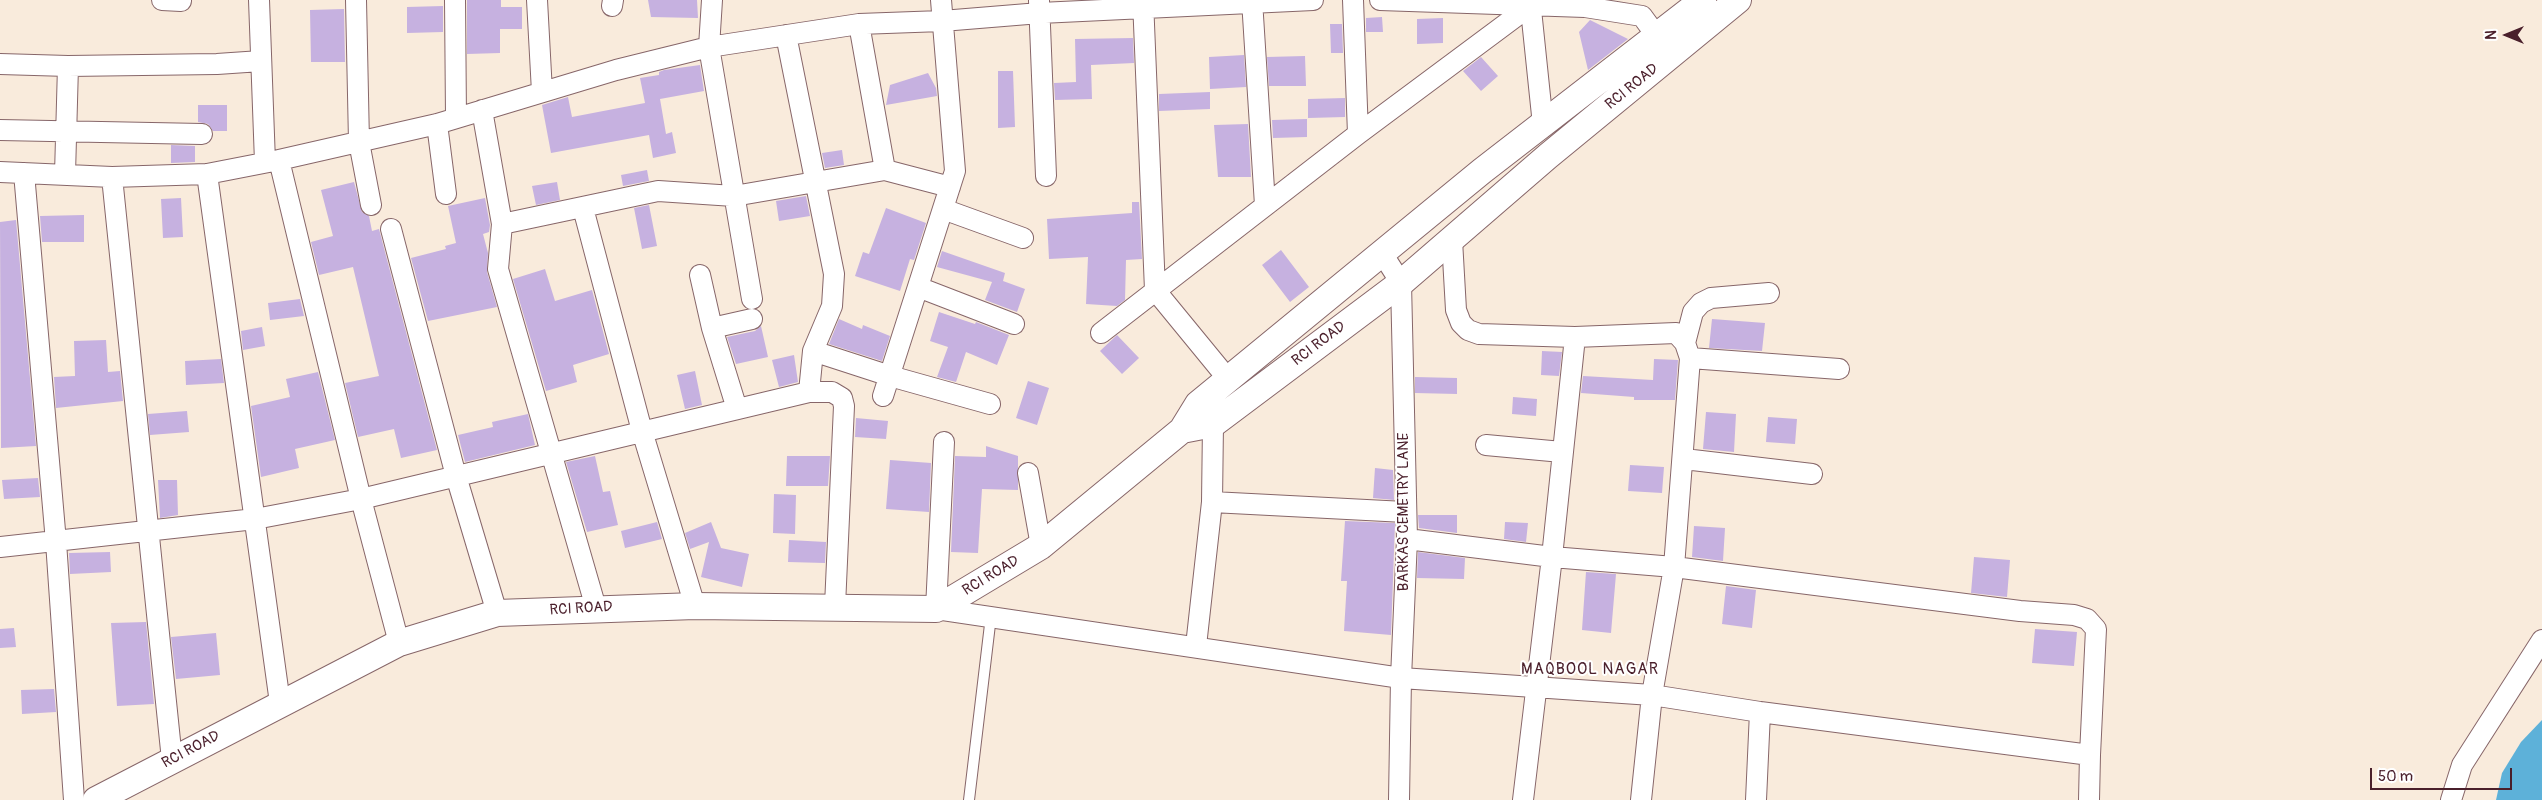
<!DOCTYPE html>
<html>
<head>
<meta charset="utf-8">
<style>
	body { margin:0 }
	#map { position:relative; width:2542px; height:800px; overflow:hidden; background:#f9ebdc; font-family:Pangolin,sans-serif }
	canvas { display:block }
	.north { position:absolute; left:2482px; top:10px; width:50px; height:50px; -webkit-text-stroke:4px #fff; paint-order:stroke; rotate:270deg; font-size:14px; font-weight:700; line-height:20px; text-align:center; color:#4a1f2b }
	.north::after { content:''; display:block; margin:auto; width:18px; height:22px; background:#4a1f2b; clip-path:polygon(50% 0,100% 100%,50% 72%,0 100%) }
	.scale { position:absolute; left:2370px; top:768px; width:142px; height:22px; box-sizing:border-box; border:2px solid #4a1f2b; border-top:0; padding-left:6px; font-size:15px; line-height:18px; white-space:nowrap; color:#4a1f2b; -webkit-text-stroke:4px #fff; paint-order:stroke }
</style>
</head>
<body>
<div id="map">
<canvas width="2542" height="800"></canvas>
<div class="north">N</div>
<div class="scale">50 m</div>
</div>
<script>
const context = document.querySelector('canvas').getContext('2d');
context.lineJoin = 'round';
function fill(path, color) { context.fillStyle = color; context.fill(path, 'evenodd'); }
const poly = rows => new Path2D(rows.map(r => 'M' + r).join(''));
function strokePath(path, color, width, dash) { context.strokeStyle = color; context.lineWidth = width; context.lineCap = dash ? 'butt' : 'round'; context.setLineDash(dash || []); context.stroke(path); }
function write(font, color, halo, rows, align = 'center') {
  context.font = font + ' Pangolin,sans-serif'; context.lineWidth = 4; context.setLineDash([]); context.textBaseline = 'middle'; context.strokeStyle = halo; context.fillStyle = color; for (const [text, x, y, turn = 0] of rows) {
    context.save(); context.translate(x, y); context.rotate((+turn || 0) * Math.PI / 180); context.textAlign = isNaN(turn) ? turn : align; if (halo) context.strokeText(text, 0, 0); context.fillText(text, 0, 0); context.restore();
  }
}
const water = poly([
	[2542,720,2542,800,2496,800,2502,773,2521,742]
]);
const building = poly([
	[467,0,501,0,501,7,522,7,522,29,500,29,500,53,467,54],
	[648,0,697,0,698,18,651,17],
	[443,6,443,32,407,33,407,7],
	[344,9,345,62,311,62,310,10],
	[1382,17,1383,32,1366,32,1366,18],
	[1443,18,1443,43,1417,44,1417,19],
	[1590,20,1628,39,1588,70,1579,32],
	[1330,24,1342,24,1343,53,1331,53],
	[1133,38,1134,63,1091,65,1092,99,1055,100,1054,83,1076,82,1075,39],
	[1244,55,1246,87,1210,89,1209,57],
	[1305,56,1306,86,1269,86,1267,57],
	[1481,57,1498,76,1481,91,1463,71],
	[700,65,704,91,660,99,666,134,672,132,676,153,653,158,649,135,551,153,542,105,568,97,572,117,645,103,640,78,659,75,659,72,664,70],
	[998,71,1013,71,1015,127,998,128],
	[928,73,936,88,937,96,886,105,890,85],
	[1210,92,1210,109,1159,111,1159,94],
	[1345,98,1345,117,1308,118,1308,99],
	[198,105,227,105,227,131,213,131,208,124,198,122],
	[1307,119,1307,137,1273,138,1272,120],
	[1248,124,1251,177,1218,177,1214,125],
	[171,145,195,146,195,162,171,163],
	[842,150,844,165,825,168,822,153],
	[647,170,649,181,623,186,621,175],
	[354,182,362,212,369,216,372,231,379,229,437,450,401,458,394,429,358,437,345,383,379,376,353,267,319,275,311,242,333,236,321,190],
	[557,182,560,200,536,205,532,186],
	[806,196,810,216,779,221,776,201],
	[181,198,183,237,163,238,161,199],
	[485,198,490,225,489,232,483,234,488,253,487,272,497,307,428,321,411,258,446,249,445,246,456,243,448,206],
	[1132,202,1139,202,1142,259,1126,260,1125,300,1117,306,1086,304,1088,257,1049,259,1047,219,1132,213],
	[649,205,657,246,642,249,634,208],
	[886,208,926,223,914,260,910,259,900,291,855,276,863,252,869,254],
	[84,215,84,242,42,242,40,216],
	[16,220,36,446,1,448,0,222],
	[1281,250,1309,287,1290,302,1262,265],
	[942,251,1005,273,1003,281,1025,289,1017,312,985,300,992,282,937,267],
	[545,269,555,301,592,290,609,354,573,365,577,382,546,391,513,279],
	[300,299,304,316,270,320,268,303],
	[939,312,975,324,976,322,1009,335,997,365,966,352,956,382,937,377,948,347,930,341],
	[839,319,862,329,863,325,890,336,882,361,829,344],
	[1712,319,1765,323,1762,351,1709,348],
	[761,326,768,357,736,364,727,337,755,331],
	[262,327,265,346,243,350,241,331],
	[1117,335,1139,358,1122,374,1100,351],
	[106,340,108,372,120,371,123,401,56,408,54,377,75,376,74,341],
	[1542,351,1562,352,1559,376,1541,375],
	[794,355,798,382,779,387,772,360],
	[221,359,224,383,186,385,185,361],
	[1654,359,1678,360,1675,400,1634,400,1634,397,1581,393,1583,376,1653,380],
	[695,371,702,405,685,409,677,375],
	[318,372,335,440,295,449,299,468,261,477,251,406,290,397,286,379],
	[1415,377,1457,378,1457,394,1415,393],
	[1028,381,1049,388,1037,425,1016,418],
	[1513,397,1537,399,1536,416,1512,414],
	[187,411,189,432,150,435,148,414],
	[1706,412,1736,414,1734,452,1703,449],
	[528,414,535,445,465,462,458,435,493,427,492,422],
	[1768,417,1797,419,1795,444,1766,442],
	[856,418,888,421,886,439,855,437],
	[986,446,1018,456,1018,490,982,489,978,553,951,552,955,456,986,457],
	[595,456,603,492,610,491,618,525,587,532,566,462],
	[787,456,830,456,828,486,786,486],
	[890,460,931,463,929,512,886,509],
	[1630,465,1664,467,1662,493,1628,491],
	[1375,468,1393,470,1394,500,1373,498],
	[38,478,40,497,4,499,2,480],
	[158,480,177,480,178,515,160,518],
	[774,494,796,495,795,534,773,533],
	[1418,515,1457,515,1457,533,1419,528],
	[1345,521,1395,523,1391,635,1344,631,1347,581,1341,581],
	[657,522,662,539,625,548,621,531],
	[711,522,721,548,749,554,742,587,701,577,709,542,690,549,685,533],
	[1505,522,1528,523,1526,542,1504,539],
	[1694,526,1725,528,1723,561,1692,557],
	[789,540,826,542,825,563,788,562],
	[110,552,111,572,70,574,69,553],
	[1418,552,1465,558,1464,579,1417,578],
	[1974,557,2010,560,2007,597,1971,593],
	[1586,572,1616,574,1611,633,1582,630],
	[1726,586,1756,590,1752,628,1722,624],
	[146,622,154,704,117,706,111,623],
	[14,628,16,647,0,648,0,629],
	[2035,629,2077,632,2074,666,2032,663],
	[216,633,220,675,176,679,171,637],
	[54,689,56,712,22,714,21,690]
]);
const service = poly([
	[969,800,991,616]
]);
const minor = poly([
	[162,0,181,1],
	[259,0,265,162],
	[356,0,359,142,371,205],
	[455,0,456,117],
	[537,0,542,92],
	[712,0,709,47,752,299],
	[1143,0,1155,290,1228,379],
	[1252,0,1265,205],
	[1353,0,1358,134],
	[1380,0,1585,7,1642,16,1664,46],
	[1530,0,1543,125],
	[1039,1,1046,176],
	[612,6,613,0],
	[859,24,885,170,950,187],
	[786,35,834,274,832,306,813,351,809,392,832,392,842,398,844,406,835,606],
	[0,64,68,66,217,64,261,61],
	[482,110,502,224,498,269,596,608],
	[437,124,446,194],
	[0,130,202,134],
	[279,160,361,499,399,643],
	[0,172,112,177,207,174,279,160,437,124,616,70,709,47,859,24,942,21,1040,13,1313,0],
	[24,173,56,542,74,800],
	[65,174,68,66],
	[207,174,280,703],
	[112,177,172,760],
	[583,208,642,431,695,606],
	[943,209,1023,238],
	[502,224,658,191,734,196,885,170],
	[391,229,456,476,497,613],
	[1452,240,1456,310,1461,323,1468,330,1479,334,1575,337,1676,333,1685,343,1690,358,1674,567,1652,695,1641,800],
	[1382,253,1401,283,1407,539,1401,678,1399,800],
	[700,275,712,328,737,409],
	[918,287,1014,324],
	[712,328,752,319],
	[1101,333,1358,134,1530,6],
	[1685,343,1693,312,1701,303,1711,298,1769,293],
	[813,351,890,376,990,404],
	[1690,358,1839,369],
	[883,396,955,171,941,0],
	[944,442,936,609,1401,678,1652,695,1760,712,2090,755,2089,800],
	[1486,445,1562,452],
	[1684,459,1812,474],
	[1028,473,1041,546],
	[1212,502,1405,512],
	[1407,539,1552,557,1674,567,2020,611,2074,615,2087,619,2096,629,2090,755],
	[0,547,255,519,361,499,809,392],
	[1196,646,1212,502,1213,424,1205,414],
	[1523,800,1552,557,1575,337],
	[1756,800,1760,712],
	[2451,800,2462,765,2542,640]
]);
const tertiary = poly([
	[1182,430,1198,404,1482,171,1703,0],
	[96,800,399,643,497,613,695,606,936,609,1041,546,1182,430,1213,424,1401,283,1548,156,1738,0]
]);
const streetNames = [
	["RCI ROAD",1632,87,-39],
	["RCI ROAD",1319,344,-37],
	["BARKAS CEMETRY LANE",1404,512,-90],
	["RCI ROAD",991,576,-31],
	["RCI ROAD",581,609,-3],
	["RCI ROAD",191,750,-28]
];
const neighbourhoodNames = [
	["MAQBOOL NAGAR",1590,670]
];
fill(water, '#5db1d9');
fill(building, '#c6b1e0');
strokePath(service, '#876669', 12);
strokePath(minor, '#876669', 22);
strokePath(tertiary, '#876669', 28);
strokePath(service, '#fff', 10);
strokePath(minor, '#fff', 20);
strokePath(tertiary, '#fff', 26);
write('15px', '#4a1f2b', '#fff', streetNames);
context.letterSpacing = '1px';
write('16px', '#4a1f2b', '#fff', neighbourhoodNames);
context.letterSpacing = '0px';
</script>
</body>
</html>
